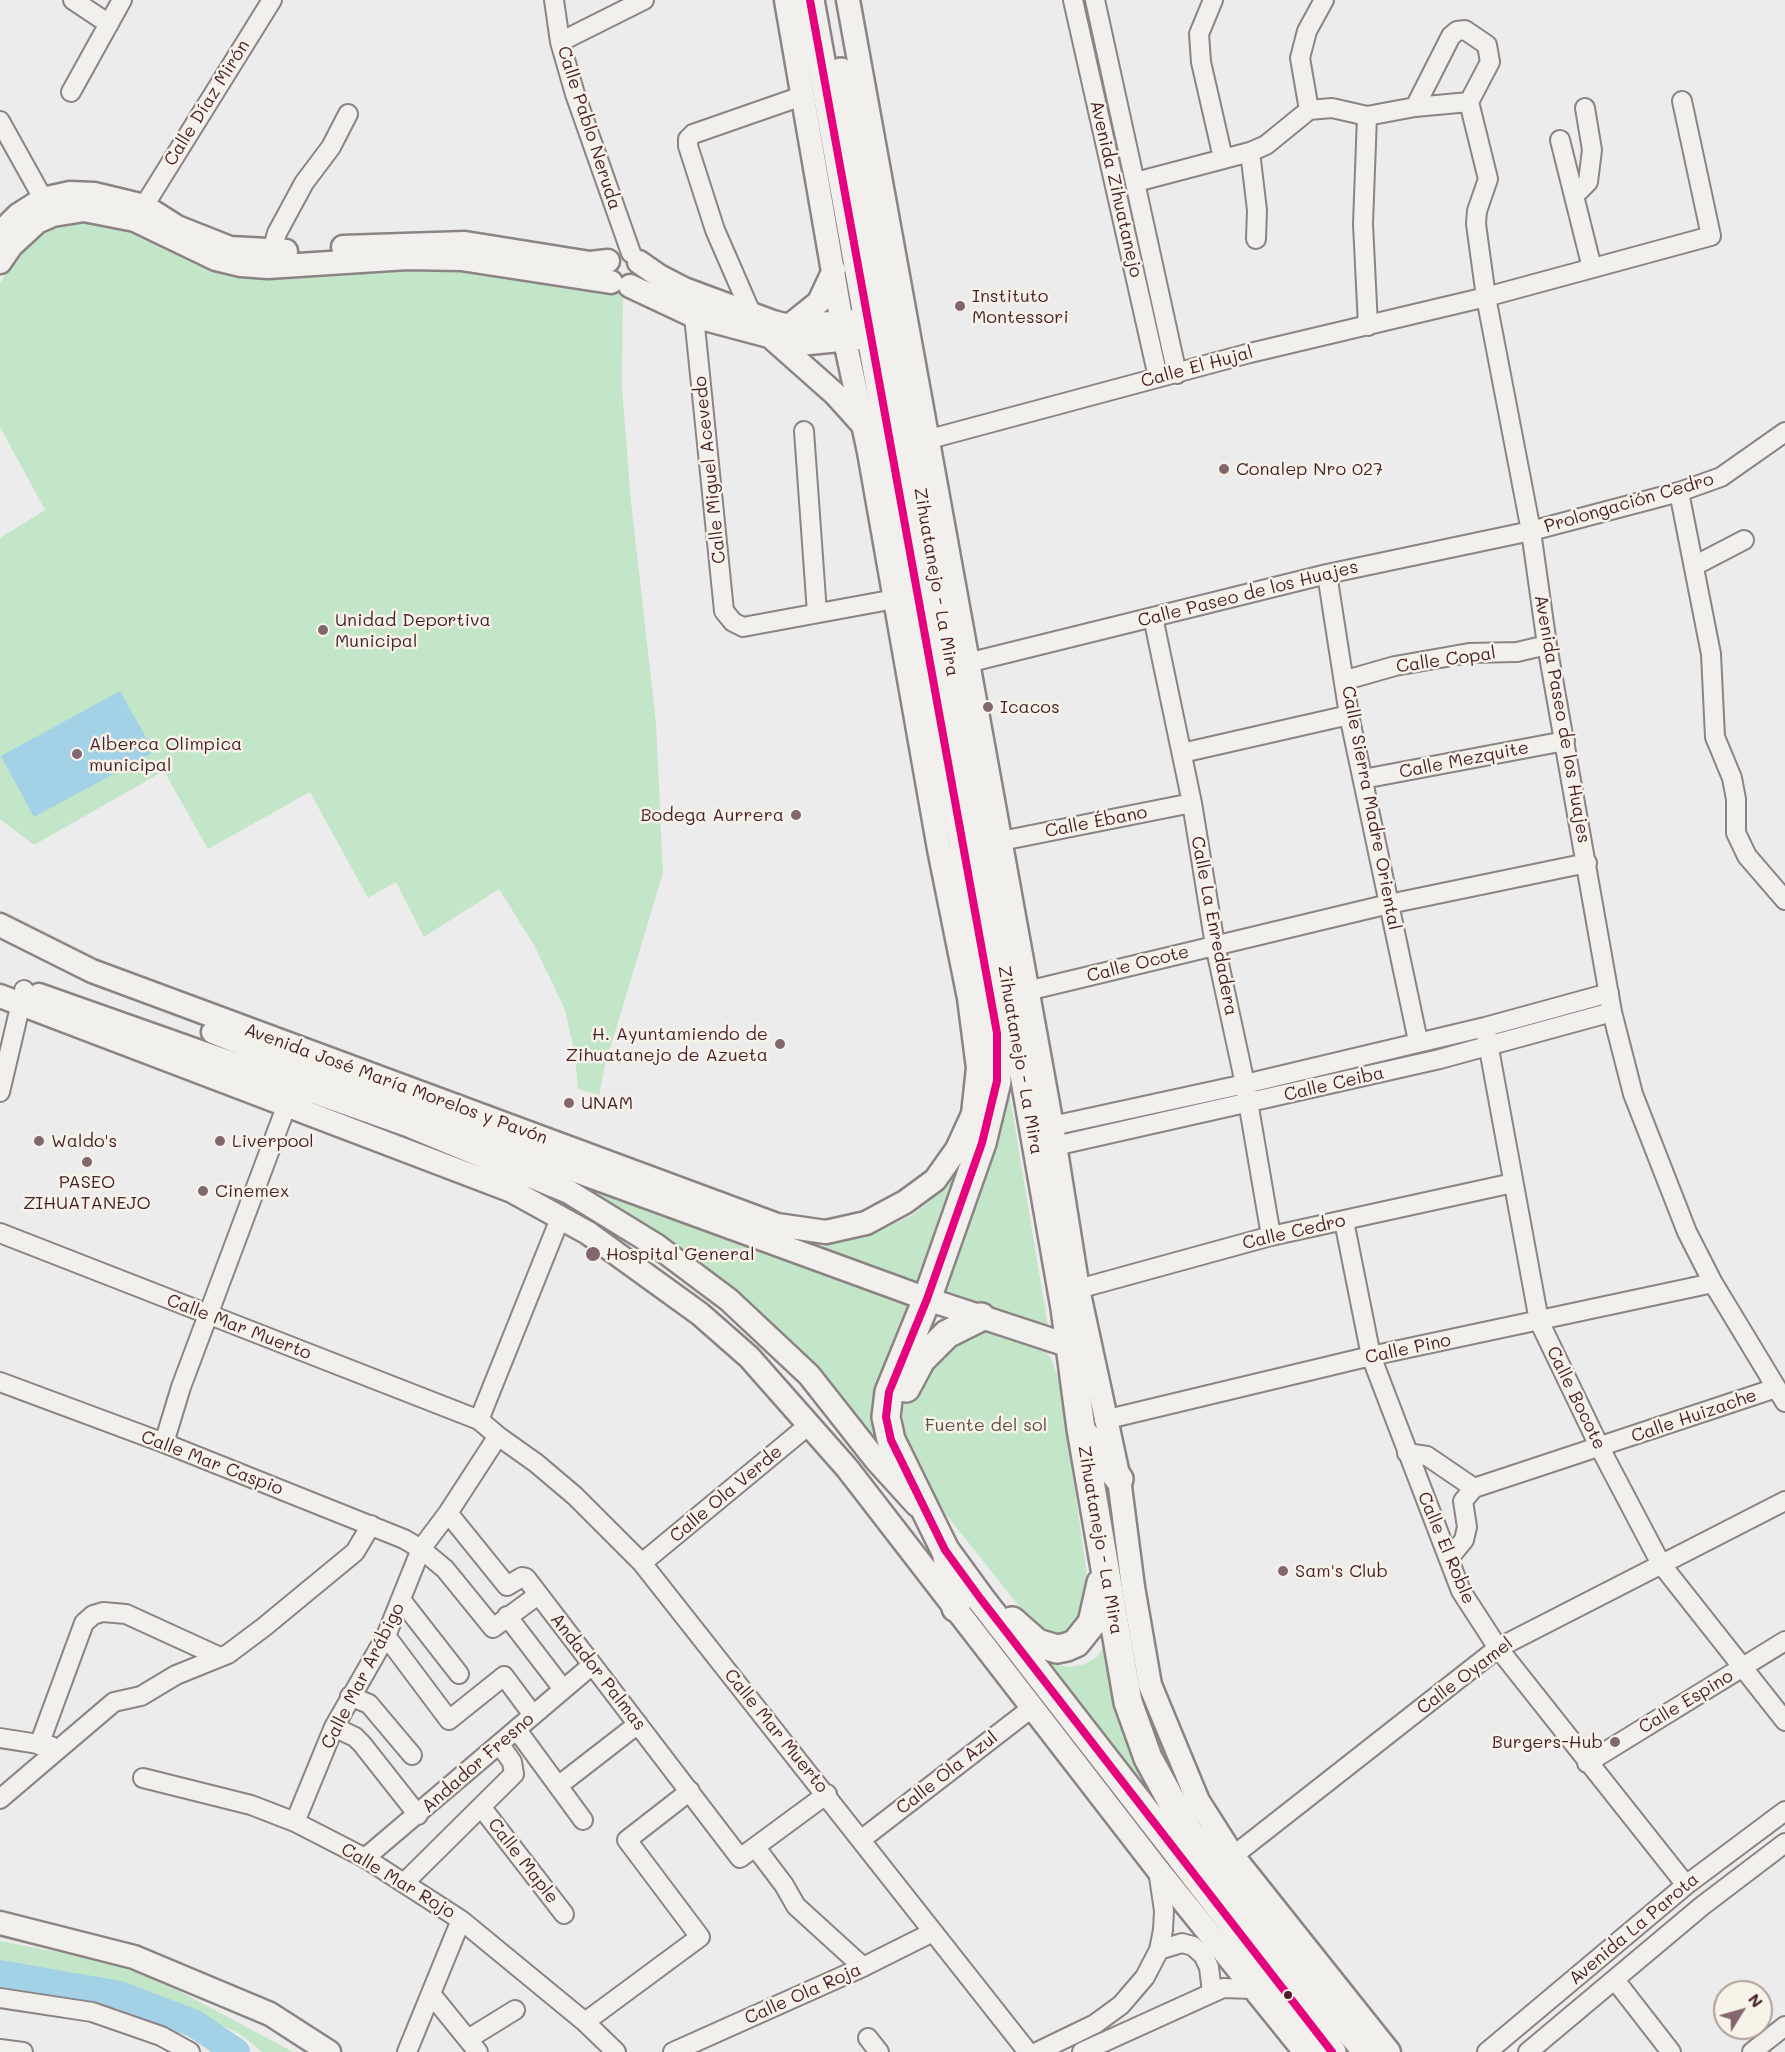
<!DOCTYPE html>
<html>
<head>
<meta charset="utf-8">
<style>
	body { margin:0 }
	#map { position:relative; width:1785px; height:2052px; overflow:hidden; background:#edecec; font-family:Mali,sans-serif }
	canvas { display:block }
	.north { position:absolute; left:1713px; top:1980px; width:60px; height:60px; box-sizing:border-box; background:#f7f3e8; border:2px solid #b29e9c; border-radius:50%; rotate:53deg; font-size:16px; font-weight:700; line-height:24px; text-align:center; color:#4a1f2b }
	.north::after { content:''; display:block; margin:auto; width:21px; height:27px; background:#83676f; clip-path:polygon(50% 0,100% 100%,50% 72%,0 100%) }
</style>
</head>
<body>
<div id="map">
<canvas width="1785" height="2052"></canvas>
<div class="north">N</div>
</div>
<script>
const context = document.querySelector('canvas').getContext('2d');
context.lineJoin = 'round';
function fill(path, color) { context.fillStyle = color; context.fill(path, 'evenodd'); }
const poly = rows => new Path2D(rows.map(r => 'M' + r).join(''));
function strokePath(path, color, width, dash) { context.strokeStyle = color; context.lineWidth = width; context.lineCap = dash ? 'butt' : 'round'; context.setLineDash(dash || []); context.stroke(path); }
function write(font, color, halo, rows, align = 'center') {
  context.font = font + ' Mali,sans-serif'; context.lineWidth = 5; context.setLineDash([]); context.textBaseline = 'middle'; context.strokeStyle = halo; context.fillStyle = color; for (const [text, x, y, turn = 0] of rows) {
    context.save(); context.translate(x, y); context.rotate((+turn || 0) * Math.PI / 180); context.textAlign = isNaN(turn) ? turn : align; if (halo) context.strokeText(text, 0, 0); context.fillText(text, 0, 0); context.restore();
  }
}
const green = poly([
	[87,218,121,226,224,272,259,279,417,265,470,270,566,287,623,292,622,387,631,502,656,722,663,873,606,1062,599,1095,578,1089,575,1054,565,1010,534,945,499,889,424,937,396,882,368,898,310,792,208,849,164,771,34,845,0,819,0,538,45,510,0,427,0,283,17,258,41,234,68,221],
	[1008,1085,1049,1332,938,1299],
	[960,1167,923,1288,784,1239,838,1239,874,1233,911,1216,930,1201],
	[566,1177,916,1306,884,1463,829,1387],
	[970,1326,1037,1342,1051,1358,1060,1383,1091,1604,1072,1640,1042,1635,929,1493,905,1434,903,1413,905,1397],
	[1110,1636,1166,1801,1155,1811,1044,1663,1071,1667,1085,1664,1097,1657],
	[0,1941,124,1965,172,1987,293,2052,262,2052,240,2034,159,1996,0,1963]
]);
const water = poly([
	[120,691,154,752,34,817,1,756]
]);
const river = poly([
	[0,1974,120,1995,195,2024,236,2052]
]);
const minor = poly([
	[73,0,109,24],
	[554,0,560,42,575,94,631,253],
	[1073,0,1158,377],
	[1095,0,1177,374],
	[1213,0,1199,34,1201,62,1223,158],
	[560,42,644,0],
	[71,92,122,0],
	[1415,107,1451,36,1457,31,1465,30,1487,45,1490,62,1469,102,1488,179,1477,211,1476,224,1486,297,1531,531,1547,645,1612,1012,1633,1094,1687,1232,1713,1283,1785,1402],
	[1309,110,1300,58,1307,31,1324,0],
	[1367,116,1363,224,1368,326],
	[0,121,50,211],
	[1560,140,1592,268],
	[1250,152,1257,210,1256,239],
	[1136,182,1250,152,1266,145,1309,110,1332,108,1367,116,1415,107,1469,102],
	[1574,196,1588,182,1592,150,1585,108],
	[144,206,272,0],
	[269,262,277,233,304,183,331,147,348,114],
	[752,315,715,230,688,146,688,139,693,134,802,96],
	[694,316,724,611,733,622,743,627,895,599],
	[804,431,817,613],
	[915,443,1250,353,1486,297,1711,236,1682,101],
	[1679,492,1711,654,1715,737,1732,778,1736,799,1736,833,1747,856,1785,900],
	[1694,566,1744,540],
	[1327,574,1349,715,1418,1041],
	[1153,617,1192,803,1215,945,1245,1084,1271,1236],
	[967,663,1327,574,1531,531,1679,492,1721,477,1785,432],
	[1346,680,1395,666,1469,653,1517,652,1547,645],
	[1182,753,1349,715],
	[1363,779,1565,741],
	[1001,841,1192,803],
	[1027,991,1389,904,1587,863],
	[1485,1027,1539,1321,1600,1448,1661,1564,1785,1721],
	[0,1092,24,990],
	[1052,1126,1245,1084,1485,1027,1609,993],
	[1055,1146,1440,1059,1612,1012],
	[1344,1221,1371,1356,1461,1591,1498,1648,1686,1885],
	[0,1233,479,1420],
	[1078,1289,1271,1236,1513,1183],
	[0,1382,164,1443,404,1539,421,1549,445,1569,493,1628,538,1595],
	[1104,1420,1371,1356,1713,1283],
	[498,1436,536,1463,575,1496,642,1563,1028,2052],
	[164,1443,181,1387,286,1107],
	[1407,1453,1427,1456,1474,1488],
	[448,1513,507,1586,522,1577,526,1578,740,1858,827,1794],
	[1449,1558,1464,1540,1467,1527,1463,1501,1474,1488,1776,1388],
	[642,1563,810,1424],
	[402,1601,459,1674],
	[507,1616,563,1689],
	[386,1636,449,1720,504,1676,533,1715],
	[350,1696,369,1704,412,1755],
	[334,1727,355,1737,362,1744,418,1815],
	[517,1730,583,1820],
	[0,1738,51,1746],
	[39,1745,84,1623,93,1615,103,1612,126,1614,220,1657],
	[1587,1763,1785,1641],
	[143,1778,251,1805,295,1822,365,1858,461,1920,585,2022,616,2052],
	[558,1786,638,1724],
	[0,1799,114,1702,141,1696,176,1675,228,1654,264,1627,355,1552,371,1525],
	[482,1808,564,1914],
	[295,1822,334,1727,386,1636,421,1549,448,1513,498,1436,479,1420,561,1216],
	[862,1839,1033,1707],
	[756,1848,784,1885,796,1906,863,1967],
	[1233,1856,1498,1648,1785,1501],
	[365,1858,591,1666],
	[404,1883,514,1774,512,1762,500,1745],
	[1159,1950,1182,1943,1193,1946,1203,1955,1209,1967,1212,1993],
	[1615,1980,1671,2052],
	[431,1994,478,2052],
	[0,1998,92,2012,161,2036,190,2052],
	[585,2022,700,1937,627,1840,690,1791],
	[868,2038,879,2052],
	[468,2039,515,2010],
	[0,2049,23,2052],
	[407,2052,461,1920],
	[673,2052,863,1967,933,1932],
	[1037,2052,1095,2024,1121,2005,1145,1977,1159,1950,1163,1930,1164,1911,1158,1870],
	[1082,2052,1223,1988,1254,1989],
	[1487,2052,1686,1885,1785,1811],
	[1528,2052,1702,1906,1785,1843],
	[1752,2052,1785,2026]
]);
const major = poly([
	[848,0,1052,1126,1078,1289,1119,1479,1133,1587,1150,1685,1198,1801,1233,1856,1389,2052],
	[0,233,18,215,43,199,70,193,94,194,144,206,177,227,230,248,286,251],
	[343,247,465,243,590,263,608,261],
	[0,262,11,246,37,222,53,215,84,210,135,220,216,259,241,265,268,267,407,258,461,259,611,282],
	[639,262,659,276,684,289,773,322,789,326,857,321],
	[630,286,694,316,799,344,860,338],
	[789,326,819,302,834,270],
	[773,339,835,394,862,424],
	[0,925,92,971,777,1225,826,1232,866,1223,905,1202,935,1180,957,1149,973,1114,978,1068,969,998,939,849,869,452,845,341,786,0],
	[39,995,410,1126,569,1192,657,1246,729,1300,809,1375,876,1460,917,1505],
	[0,996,512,1191,588,1233,700,1314,749,1357,847,1468,1158,1870,1305,2052],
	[213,1032,379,1098,568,1168,927,1299,1070,1346],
	[0,1923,134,1957,270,2014,329,2052]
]);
const highway = poly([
	[810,0,997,1033,997,1081,982,1143,927,1299,889,1392,886,1417,891,1440,945,1550,980,1598,1332,2052],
	[841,72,937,577,1065,1308,1081,1429,1128,1702,1148,1758,1189,1833,1367,2052],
	[906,1388,921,1360,947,1334,981,1317],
	[1085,1435,1119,1479],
	[947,1557,956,1608],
	[1012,1621,1037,1643,1057,1649,1067,1647,1076,1643,1092,1623,1101,1583]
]);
const bus1 = poly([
	[810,0,997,1033,997,1081,982,1143,927,1299,889,1392,886,1417,891,1440,945,1550,980,1598,1332,2052]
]);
const markers = [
	[960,306,6,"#83676f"],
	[1224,469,6,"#83676f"],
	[323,630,6,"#83676f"],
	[988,707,6,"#83676f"],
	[77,754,6,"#83676f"],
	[796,815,6,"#83676f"],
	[780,1044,6,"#83676f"],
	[569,1103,6,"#83676f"],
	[39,1141,6,"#83676f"],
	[220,1141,6,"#83676f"],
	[87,1162,6,"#83676f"],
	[203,1191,6,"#83676f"],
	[593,1254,8,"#83676f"],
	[1283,1571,6,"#83676f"],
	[1615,1742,6,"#83676f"],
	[1288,1995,5,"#4a1f2b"]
];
const streetNames = [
	["Calle Díaz Mirón",207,103,-58],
	["Calle Pablo Neruda",589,128,72],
	["Avenida Zihuatanejo",1116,189,77],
	["Calle El Hujal",1197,367,-15],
	["Calle Miguel Acevedo",710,470,-96],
	["Prolongación Cedro",1629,503,-16],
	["Zihuatanejo - La Mira",936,582,80],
	["Calle Paseo de los Huajes",1248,594,-14],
	["Calle Copal",1446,660,-8],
	["Avenida Paseo de los Huajes",1562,719,80],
	["Calle Mezquite",1464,760,-11],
	["Calle Sierra Madre Oriental",1371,808,79],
	["Calle Ébano",1096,822,-11],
	["Calle La Enredadera",1214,926,79],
	["Calle Ocote",1138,964,-14],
	["Zihuatanejo - La Mira",1020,1060,80],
	["Avenida José María Morelos y Pavón",396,1084,20],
	["Calle Ceiba",1334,1084,-13],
	["Calle Cedro",1294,1232,-13],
	["Calle Mar Muerto",239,1327,21],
	["Calle Pino",1408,1349,-12],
	["Calle Bocote",1576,1398,64],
	["Calle Huizache",1694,1416,-19],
	["Calle Mar Caspio",212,1463,21],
	["Calle Ola Verde",726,1494,-40],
	["Zihuatanejo - La Mira",1100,1540,80],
	["Calle El Roble",1446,1548,67],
	["Andador Palmas",598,1672,52],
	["Calle Mar Arábigo",363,1676,-63],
	["Calle Oyamel",1465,1676,-37],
	["Calle Espino",1686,1702,-31],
	["Calle Mar Muerto",776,1731,51],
	["Andador Fresno",478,1763,-41],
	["Calle Ola Azul",947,1773,-38],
	["Calle Maple",523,1861,52],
	["Calle Mar Rojo",398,1881,31],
	["Avenida La Parota",1634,1929,-40],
	["Calle Ola Roja",803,1994,-24]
];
const poiNames = [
	["Instituto",972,296],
	["Montessori",972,317],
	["Conalep Nro 027",1236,469],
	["Unidad Deportiva",335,620],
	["Municipal",335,641],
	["Icacos",1000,707],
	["Alberca Olimpica",89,744],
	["municipal",89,765],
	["Bodega Aurrera",784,815,"right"],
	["H. Ayuntamiendo de",768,1034,"right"],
	["Zihuatanejo de Azueta",768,1055,"right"],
	["UNAM",581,1103],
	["Waldo's",51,1141],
	["Liverpool",232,1141],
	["PASEO",87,1182,"center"],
	["ZIHUATANEJO",87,1203,"center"],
	["Cinemex",215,1191],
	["Hospital General",606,1254],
	["Sam's Club",1295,1571],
	["Burgers-Hub",1603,1742,"right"]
];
const parkNames = [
	["Fuente del sol",986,1425]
];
fill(green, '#c3e6c8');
fill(water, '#a3d1e6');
strokePath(river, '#a3d1e6', 28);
strokePath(minor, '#8c8385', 22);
strokePath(major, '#8c8385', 27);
strokePath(highway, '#8c8385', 32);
strokePath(minor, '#f1f0ed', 18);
strokePath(major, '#f1f0ed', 22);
strokePath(highway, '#f1f0ed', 27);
strokePath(bus1, '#e5007d', 8);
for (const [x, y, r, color] of markers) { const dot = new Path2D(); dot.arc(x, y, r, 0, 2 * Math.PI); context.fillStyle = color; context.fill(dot); strokePath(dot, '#f7f3e8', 2); }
write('18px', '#4a1f2b', '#f7f3e8', streetNames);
write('18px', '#4a1f2b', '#f7f3e8', poiNames, 'left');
write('18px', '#60504b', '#f7f3e8', parkNames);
</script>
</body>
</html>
